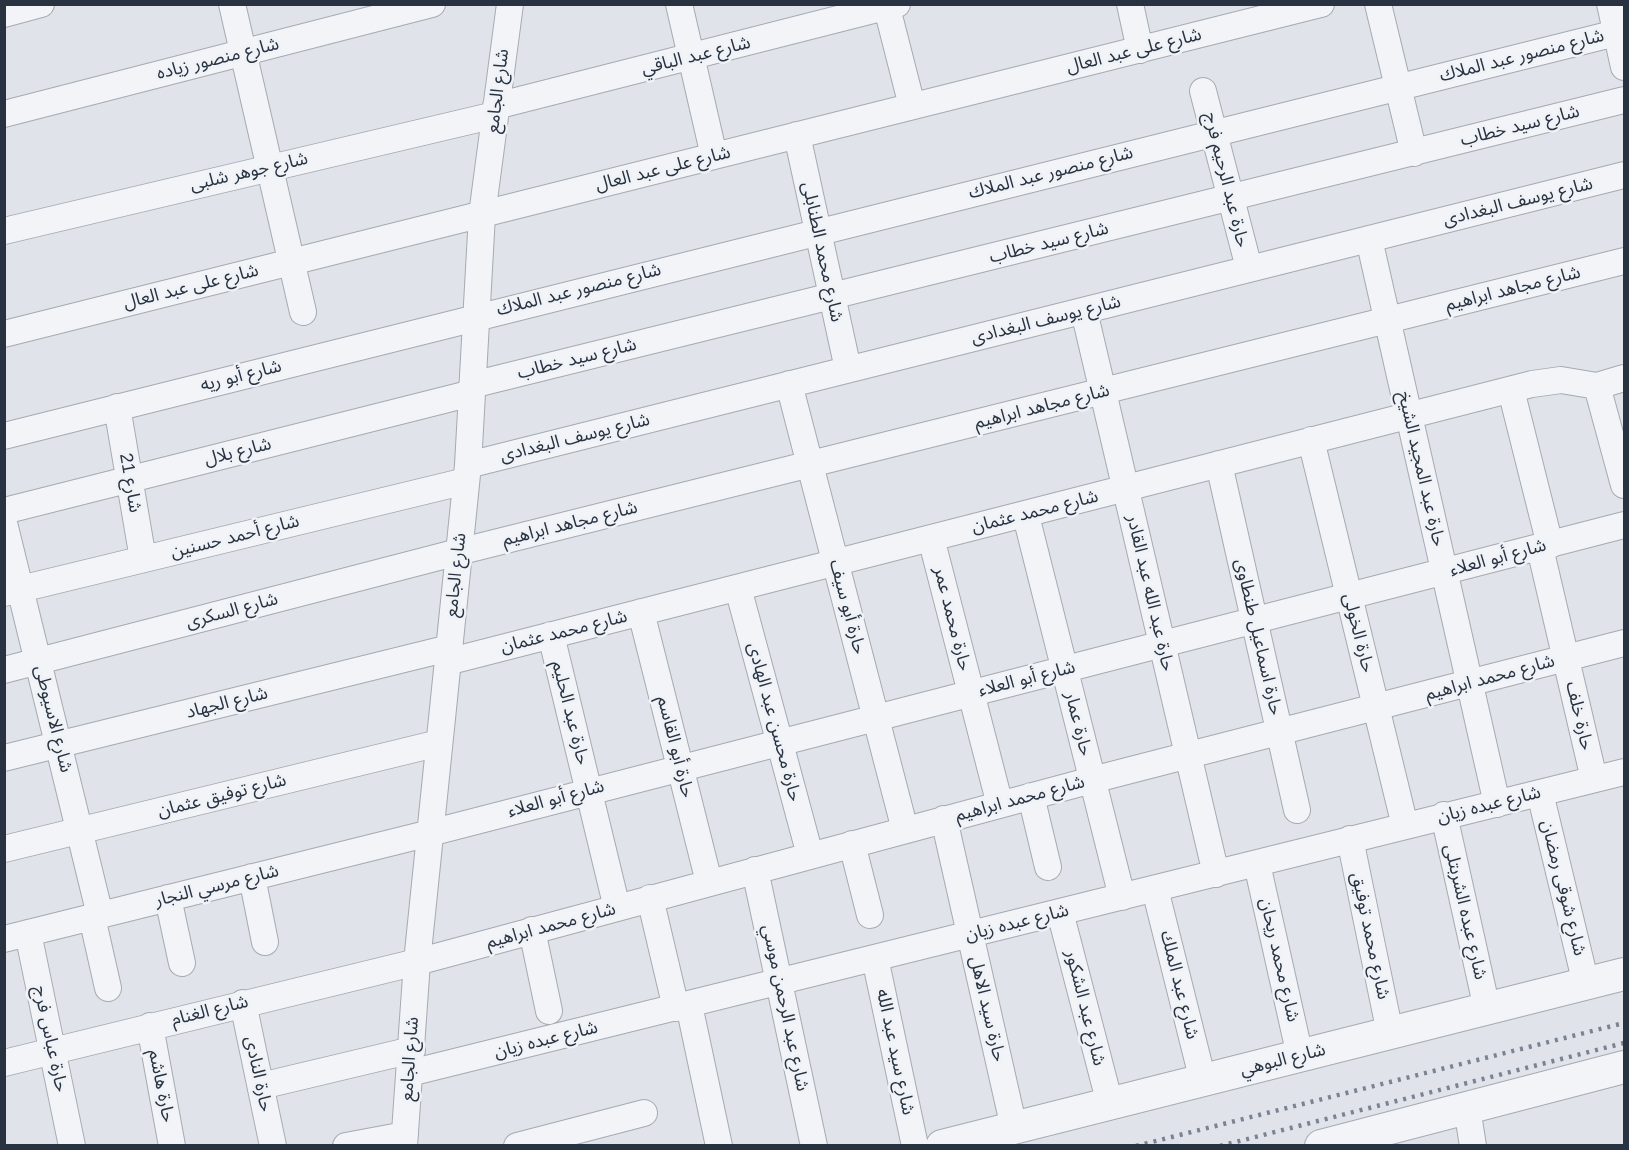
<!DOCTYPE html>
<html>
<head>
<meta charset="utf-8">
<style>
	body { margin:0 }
	#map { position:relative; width:1629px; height:1150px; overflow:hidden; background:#e0e3e9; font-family:Helvetica,sans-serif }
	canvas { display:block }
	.frame { position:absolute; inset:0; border:6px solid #283240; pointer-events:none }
</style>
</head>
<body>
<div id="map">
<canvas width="1629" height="1150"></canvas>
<div class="frame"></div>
</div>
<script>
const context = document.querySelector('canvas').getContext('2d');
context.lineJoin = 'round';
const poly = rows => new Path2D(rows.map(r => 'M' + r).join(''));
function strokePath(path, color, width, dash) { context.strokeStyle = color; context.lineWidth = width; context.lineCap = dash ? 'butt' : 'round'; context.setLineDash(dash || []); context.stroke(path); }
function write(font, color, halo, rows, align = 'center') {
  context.font = font + ' Helvetica,"Noto Sans Arabic",sans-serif'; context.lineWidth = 5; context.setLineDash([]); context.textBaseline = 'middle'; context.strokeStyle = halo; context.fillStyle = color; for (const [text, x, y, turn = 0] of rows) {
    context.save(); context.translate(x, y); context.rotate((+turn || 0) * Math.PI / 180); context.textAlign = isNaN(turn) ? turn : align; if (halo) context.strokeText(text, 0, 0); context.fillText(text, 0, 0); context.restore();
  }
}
const minor = poly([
	[232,4,303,312],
	[679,4,714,156],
	[886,4,912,106],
	[1130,4,1140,50],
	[1378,4,1414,153],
	[1610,4,1624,67],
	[4,14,41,4],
	[1203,91,1249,268],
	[496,106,897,4],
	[4,114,432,4],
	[797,135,848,369],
	[4,231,495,115],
	[1369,239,1497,804],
	[1084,311,1216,874],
	[4,334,1321,4],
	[789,384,905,830],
	[472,385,1624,100],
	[1597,386,1624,485],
	[1511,390,1550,545],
	[117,407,143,559],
	[4,436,1624,31],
	[1311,440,1405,826],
	[1219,464,1297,810],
	[468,465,1624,175],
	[4,511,472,393],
	[1026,516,1122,897],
	[4,523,100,915],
	[931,538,1000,805],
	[1540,548,1594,779],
	[738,588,810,855],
	[4,593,466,481],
	[641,612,709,882],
	[551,635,617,908],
	[447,662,1532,384,1561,380,1597,386,1624,378],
	[4,670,458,552,1624,261],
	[4,758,449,648],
	[1540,793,1586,984],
	[1031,796,1048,867],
	[1444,815,1487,1009],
	[944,819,1014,1128],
	[1350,839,1390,1033],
	[852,844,870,915],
	[4,849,439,743],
	[1257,864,1300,1056],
	[755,870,814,1146],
	[252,877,265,942],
	[1155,889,1203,1081],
	[168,898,182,963],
	[650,898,676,1008],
	[1060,912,1110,1104],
	[92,917,108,988],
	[532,930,549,1011],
	[28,933,72,1146],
	[4,939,430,833,1624,525],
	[875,958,915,1146],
	[243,1003,273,1146],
	[689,1005,719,1146],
	[150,1026,172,1146],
	[4,1063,417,962,1092,780,1624,643],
	[410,1073,1624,772],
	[261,1086,412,1050],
	[1467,1108,1473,1146],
	[346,1146,405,1135],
	[404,1146,417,962,468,465,482,215,510,4],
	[517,1146,644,1113]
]);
const tertiary = poly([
	[942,1146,1624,974],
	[1321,1146,1624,1067]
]);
const rail = poly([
	[1136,1146,1624,1023],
	[1220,1146,1624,1043]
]);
const streetNames = [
	["شارع على عبد العال",1134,51,-14],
	["شارع عبد الباقي",696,56,-14],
	["شارع منصور عبد الملاك",1522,56,-14],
	["شارع منصور زياده",218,59,-14],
	["شارع الجامع",498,91,-83],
	["شارع سيد خطاب",1520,126,-14],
	["شارع على عبد العال",663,169,-14],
	["شارع جوهر شلبى",249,172,-13],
	["شارع منصور عبد الملاك",1051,173,-14],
	["حارة عبد الرحيم فرج",1226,180,76],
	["شارع يوسف البغدادى",1518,202,-14],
	["شارع سيد خطاب",1049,243,-14],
	["شارع محمد الطنابلى",822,252,78],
	["شارع على عبد العال",191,287,-14],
	["شارع مجاهد ابراهيم",1513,289,-14],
	["شارع منصور عبد الملاك",579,290,-14],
	["شارع يوسف البغدادى",1046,320,-14],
	["شارع سيد خطاب",577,359,-14],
	["شارع أبو ريه",241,376,-14],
	["شارع مجاهد ابراهيم",1042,407,-14],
	["شارع يوسف البغدادى",575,438,-14],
	["شارع بلال",238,452,-14],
	["حارة عبد المجيد الشيخ",1421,469,77],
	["شارع 21",130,483,80],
	["شارع محمد عثمان",1035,512,-14],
	["شارع مجاهد ابراهيم",570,524,-14],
	["شارع أحمد حسنين",235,537,-14],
	["شارع أبو العلاء",1498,558,-15],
	["شارع الجامع",456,575,-84],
	["حارة عبد الله عبد القادر",1150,593,77],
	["حارة أبو سيف",847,607,75],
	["شارع السكرى",232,611,-15],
	["حارة محمد عمر",952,619,76],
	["شارع محمد عثمان",564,632,-14],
	["حارة الخولى",1358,633,76],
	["حارة اسماعيل طنطاوى",1258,637,77],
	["شارع محمد ابراهيم",1490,678,-15],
	["شارع أبو العلاء",1027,679,-14],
	["شارع الجهاد",227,703,-14],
	["حارة عبد الحليم",570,713,76],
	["حارة خلف",1579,716,77],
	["شارع الاسيوطى",53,719,76],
	["حارة محسن عبد الهادى",774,722,75],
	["حارة عمار",1078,724,76],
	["حارة أبو القاسم",675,747,76],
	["شارع توفيق عثمان",222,796,-14],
	["شارع أبو العلاء",556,799,-15],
	["شارع محمد ابراهيم",1020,799,-15],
	["شارع عبده زيان",1489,805,-14],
	["شارع مرسي النجار",217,886,-14],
	["شارع شوقى رمضان",1563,888,76],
	["شارع عبده الشربتلى",1465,912,77],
	["شارع عبده زيان",1017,923,-14],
	["شارع محمد ابراهيم",551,926,-15],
	["شارع محمد توفيق",1370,936,78],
	["شارع محمد ريحان",1279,960,77],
	["شارع عبد الملك",1179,985,76],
	["شارع عبد الرحمن موسي",785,1008,78],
	["شارع عبد الشكور",1085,1008,76],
	["حارة سيد الاهل",987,1009,77],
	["شارع الغنام",210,1011,-14],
	["حارة عباس فرج",50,1039,78],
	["شارع عبده زيان",546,1040,-14],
	["شارع سيد عبد الله",895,1052,78],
	["شارع الجامع",410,1059,-86],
	["شارع البوهي",1283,1060,-14],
	["حارة النادى",258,1074,78],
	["حارة هاشم",161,1086,79]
];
strokePath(minor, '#a5aab3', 28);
strokePath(tertiary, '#a5aab3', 34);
strokePath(minor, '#f2f4f7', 26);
strokePath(tertiary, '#f2f4f7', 32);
strokePath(rail, '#798392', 4.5, [3, 6]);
write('18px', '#283240', '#eff2f6', streetNames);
</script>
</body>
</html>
